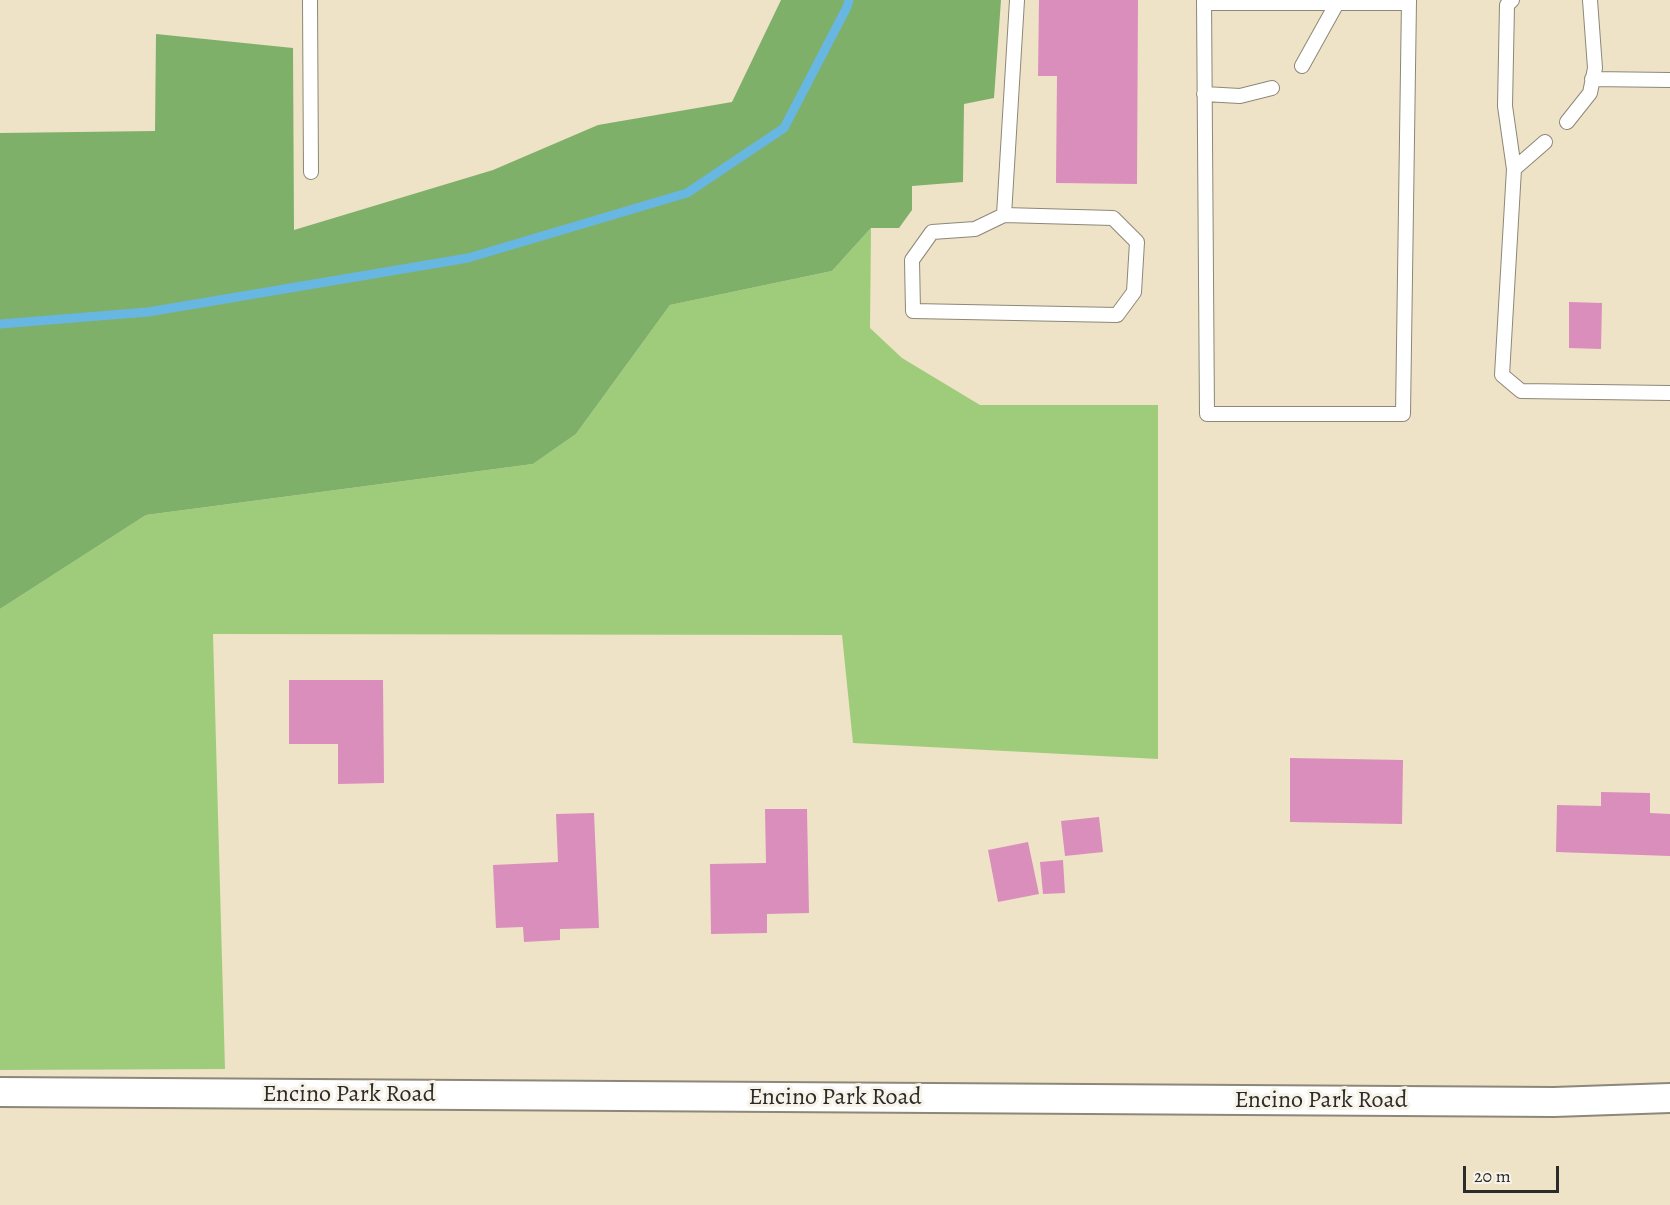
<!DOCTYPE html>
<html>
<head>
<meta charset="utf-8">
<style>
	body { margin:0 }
	#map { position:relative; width:1670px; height:1205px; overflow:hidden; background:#eee3c6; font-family:Alegreya,serif }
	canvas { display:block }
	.scale { position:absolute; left:1463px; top:1166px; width:96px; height:27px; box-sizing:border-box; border:3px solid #2b2b2b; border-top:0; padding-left:8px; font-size:18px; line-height:21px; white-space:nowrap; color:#2b2b2b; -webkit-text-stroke:4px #f7f3e8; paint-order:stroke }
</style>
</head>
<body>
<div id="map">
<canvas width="1670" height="1205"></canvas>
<div class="scale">20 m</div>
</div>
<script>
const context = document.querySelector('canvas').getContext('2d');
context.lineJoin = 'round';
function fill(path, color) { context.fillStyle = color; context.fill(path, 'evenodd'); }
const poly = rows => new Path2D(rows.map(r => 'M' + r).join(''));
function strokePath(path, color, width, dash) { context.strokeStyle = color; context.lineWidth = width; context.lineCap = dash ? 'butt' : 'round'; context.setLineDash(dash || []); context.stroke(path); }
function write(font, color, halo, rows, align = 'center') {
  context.font = font + ' Alegreya,serif'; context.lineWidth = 6; context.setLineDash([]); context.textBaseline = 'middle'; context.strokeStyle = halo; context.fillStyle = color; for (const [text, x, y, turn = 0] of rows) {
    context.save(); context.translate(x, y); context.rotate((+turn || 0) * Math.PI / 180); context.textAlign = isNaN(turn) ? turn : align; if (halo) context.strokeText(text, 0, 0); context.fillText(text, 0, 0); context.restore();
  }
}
const green = poly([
	[871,228,870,328,902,358,980,405,1158,405,1158,759,853,743,842,635,213,634,225,1069,0,1070,0,609,146,515,533,464,576,434,670,305,832,271]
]);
const forest = poly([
	[781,0,1001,0,994,98,964,104,963,182,912,186,912,210,899,228,871,228,832,271,670,305,576,434,533,464,146,515,0,609,0,133,155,131,156,34,293,48,294,230,493,170,598,125,732,102]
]);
const stream = poly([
	[0,324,148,312,468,258,687,193,784,128,847,7,849,0]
]);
const building = poly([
	[1039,0,1138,0,1137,184,1056,183,1057,76,1038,76],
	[1569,302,1602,303,1601,349,1569,348],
	[289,680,383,680,384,783,338,784,338,744,289,744],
	[1290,758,1403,760,1402,824,1290,822],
	[1601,792,1650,793,1650,813,1670,814,1670,856,1556,852,1557,805,1601,806],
	[765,809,807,809,809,913,767,914,767,933,711,934,710,864,766,863],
	[594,813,599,928,560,929,560,940,524,942,523,927,496,928,493,865,558,862,556,814],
	[1099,817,1103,852,1065,856,1061,821],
	[1028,842,1039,894,998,902,988,850],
	[1063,860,1065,893,1043,894,1040,862]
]);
const service = poly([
	[310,0,311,172],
	[1204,0,1207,414,1403,414,1409,0],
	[1512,0,1507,5,1505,106,1514,169],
	[1204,3,1409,3],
	[1302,66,1337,3],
	[1592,79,1670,80],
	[1204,94,1240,96,1272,88],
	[1567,122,1590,93,1595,68,1590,0],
	[1545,142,1514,169,1502,375,1521,391,1670,393],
	[1004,215,1113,218,1137,242,1134,292,1117,315,913,311,912,260,932,232,975,229,1004,215],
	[1004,215,1017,0]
]);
const minor = poly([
	[0,1092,1554,1102,1670,1098]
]);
const streetNames = [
	["Encino Park Road",349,1095],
	["Encino Park Road",835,1098],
	["Encino Park Road",1321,1101]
];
fill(green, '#9fcc7a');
fill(forest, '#7fb06a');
strokePath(stream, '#68b7e2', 9);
fill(building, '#da8ebb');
strokePath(service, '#8c8778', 16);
strokePath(minor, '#8c8778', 32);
strokePath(service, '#fff', 14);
strokePath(minor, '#fff', 28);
write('24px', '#2b2b2b', '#f7f3e8', streetNames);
</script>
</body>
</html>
